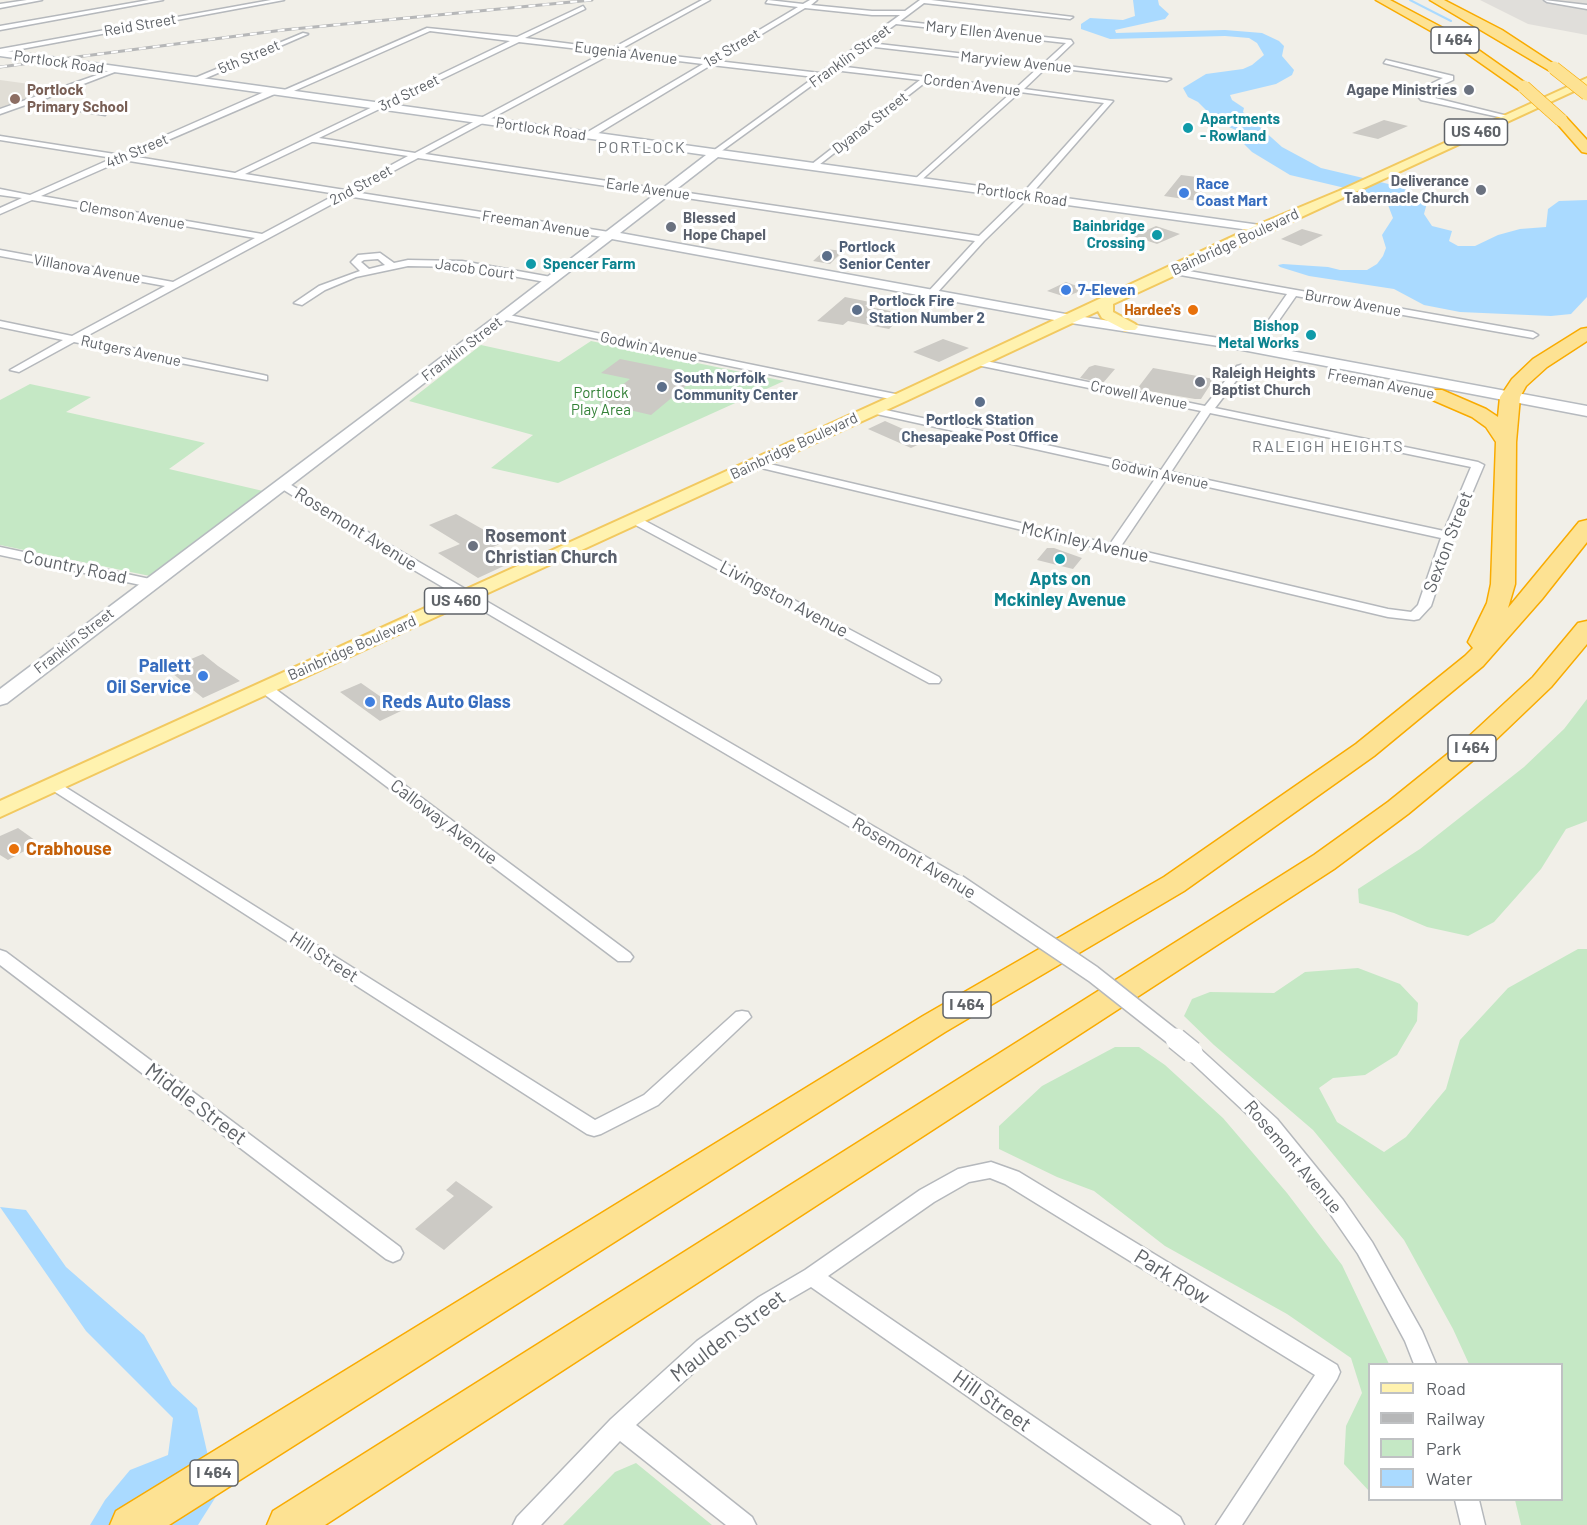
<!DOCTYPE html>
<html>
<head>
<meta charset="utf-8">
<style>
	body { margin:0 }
	#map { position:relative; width:1587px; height:1525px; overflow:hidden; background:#f1efe8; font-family:Barlow,sans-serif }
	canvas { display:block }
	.legend { position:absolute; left:1368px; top:1363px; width:195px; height:138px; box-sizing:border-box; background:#fff; border:2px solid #bfc1c3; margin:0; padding:8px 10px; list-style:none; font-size:18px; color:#5f6368 }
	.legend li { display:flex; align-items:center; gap:12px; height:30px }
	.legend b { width:30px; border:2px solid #bfc1c3 }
</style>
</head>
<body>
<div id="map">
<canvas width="1587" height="1525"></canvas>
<ul class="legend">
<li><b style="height:8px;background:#fff2af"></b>Road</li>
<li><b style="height:8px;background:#b6b7b8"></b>Railway</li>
<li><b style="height:16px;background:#c5e8c5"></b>Park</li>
<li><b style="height:16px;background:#aadaff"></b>Water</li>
</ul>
</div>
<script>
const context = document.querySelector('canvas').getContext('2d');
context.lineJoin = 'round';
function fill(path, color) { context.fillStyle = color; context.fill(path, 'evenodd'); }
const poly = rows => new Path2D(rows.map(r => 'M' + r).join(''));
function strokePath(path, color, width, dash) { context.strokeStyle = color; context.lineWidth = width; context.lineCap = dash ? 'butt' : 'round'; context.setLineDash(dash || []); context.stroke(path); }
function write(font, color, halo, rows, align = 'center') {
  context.font = font + ' Barlow,sans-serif'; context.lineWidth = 6; context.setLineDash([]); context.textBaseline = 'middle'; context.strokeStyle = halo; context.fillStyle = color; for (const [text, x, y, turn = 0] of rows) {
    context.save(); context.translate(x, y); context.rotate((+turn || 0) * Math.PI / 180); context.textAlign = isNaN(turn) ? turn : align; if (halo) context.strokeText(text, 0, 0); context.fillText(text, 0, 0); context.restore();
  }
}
const industrial = poly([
	[1480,0,1587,0,1587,35,1528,24]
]);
const education = poly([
	[0,80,59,88,0,109]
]);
const green = poly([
	[591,341,784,381,558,483,491,468,533,435,409,401,481,345,559,362],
	[30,384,91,397,66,412,205,443,169,469,263,491,150,576,0,545,0,400],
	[1587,699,1587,821,1566,829,1541,869,1494,922,1468,936,1427,927,1394,913,1359,903,1358,889,1420,849,1524,767,1564,729],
	[1578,949,1587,949,1587,1525,1521,1525,1515,1500,1562,1500,1562,1364,1469,1364,1453,1329,1404,1240,1313,1130,1214,1045,1184,1016,1192,999,1210,992,1274,993,1305,972,1358,968,1400,984,1418,1003,1417,1021,1397,1055,1365,1075,1333,1078,1319,1088,1337,1122,1384,1152,1406,1137,1446,1089,1460,1040,1508,988],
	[1115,1047,1139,1047,1165,1065,1223,1118,1287,1193,1342,1265,1389,1364,1370,1364,1369,1491,1344,1464,1346,1426,1362,1393,1351,1358,1287,1314,1165,1246,1094,1191,1057,1177,999,1149,999,1126,1042,1086],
	[636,1463,712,1525,563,1525,615,1472]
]);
const water = poly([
	[1133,0,1158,0,1159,5,1169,14,1165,19,1115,30,1116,33,1225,30,1262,33,1279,41,1284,46,1282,56,1294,70,1292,75,1276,84,1230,95,1232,100,1244,108,1243,112,1282,147,1321,168,1397,186,1425,198,1427,203,1424,214,1432,226,1452,231,1449,241,1458,246,1475,246,1498,235,1520,229,1546,227,1548,209,1559,201,1587,200,1587,297,1571,314,1551,316,1460,312,1424,305,1394,289,1309,276,1280,267,1278,265,1283,264,1328,267,1340,270,1367,270,1377,264,1383,256,1386,248,1382,235,1393,218,1388,205,1362,192,1290,175,1252,152,1244,144,1240,132,1218,122,1198,102,1188,97,1183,88,1206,74,1243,69,1252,65,1264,55,1257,43,1249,38,1225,36,1110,39,1081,29,1081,24,1090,18,1123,20,1135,16],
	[0,1207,26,1210,66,1267,144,1335,172,1385,197,1408,217,1495,198,1525,90,1525,105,1500,130,1470,168,1455,173,1418,86,1331]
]);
const stream = poly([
	[1410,0,1451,21]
]);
const building = poly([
	[1384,120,1408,126,1378,139,1352,133],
	[1181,175,1213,179,1197,201,1164,196],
	[1156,226,1180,234,1157,244,1133,236],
	[1302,229,1323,235,1301,246,1281,239],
	[826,249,843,251,830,264,813,261],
	[1066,282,1085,289,1066,297,1047,291],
	[845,297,870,302,865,306,905,314,889,329,848,321,843,325,817,321],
	[943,339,969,348,939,362,913,352],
	[620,359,680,371,696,376,690,381,692,381,651,415,599,403,630,379,601,373],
	[1095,365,1115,369,1103,383,1080,378,1089,367],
	[1153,368,1214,379,1201,399,1195,399,1137,389],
	[885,421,928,440,911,448,868,429],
	[456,514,505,542,483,551,506,565,478,578,438,553,460,544,429,525],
	[1047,548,1054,548,1082,558,1073,569,1037,560],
	[203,654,218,666,240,681,203,698,162,665,178,658,184,662],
	[361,683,401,711,380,721,340,692],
	[18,828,39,843,8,860,0,855,0,836],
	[456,1181,493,1207,444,1250,415,1229,454,1196,446,1190]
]);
const street = poly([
	[27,0,42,0,0,8,0,4,27,0],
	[149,0,163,0,0,30,0,26,149,0],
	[271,0,284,0,0,53,0,49,271,0],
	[702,0,710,0,619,50,709,60,798,7,766,3,768,0,803,4,810,0,817,0,811,5,872,11,905,11,920,0,931,0,1073,17,1070,19,924,3,900,21,1071,40,1073,43,1051,64,1171,79,1167,81,1047,67,1024,89,1113,101,1028,198,984,241,936,294,928,292,975,241,418,158,354,192,609,232,613,235,609,238,347,196,83,338,263,375,267,376,267,380,74,342,19,372,10,370,63,340,0,327,0,321,72,336,165,286,0,256,0,250,173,282,255,238,32,200,0,214,0,208,22,198,0,195,0,189,30,195,113,158,0,140,0,136,121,155,271,89,277,89,277,93,131,156,235,173,510,41,430,31,287,94,280,92,427,28,517,37,583,6,585,9,525,38,611,49,702,0],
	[805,8,872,15,900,15,820,73,717,61,805,8],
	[896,24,1066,43,1044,63,870,43,896,24],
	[519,42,605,52,415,153,319,138,519,42],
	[866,46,1040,66,1016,88,838,66,866,46],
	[613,53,703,64,586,133,586,137,592,137,711,65,815,77,713,151,712,153,716,155,833,70,920,80,812,164,811,166,815,168,927,81,1012,92,915,179,915,183,918,183,1020,92,1104,103,1022,194,979,236,425,154,613,53],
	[312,142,314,142,408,156,345,190,245,174,312,142],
	[123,160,235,178,337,194,262,234,41,196,123,160],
	[1544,0,1587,5,1587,9,1547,2,1544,0],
	[303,33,308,34,197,82,190,80,303,33],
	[1386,60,1453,76,1453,80,1424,93,1427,96,1512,117,1508,119,1421,100,1416,94,1418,90,1443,78,1384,63,1386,60],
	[114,69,120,70,39,101,102,111,106,113,105,115,31,103,0,114,0,109,114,69],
	[380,253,394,263,408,260,462,261,551,277,556,280,551,283,462,267,408,266,356,277,325,290,302,305,294,303,319,286,360,271,351,262,358,255,380,253],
	[378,259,385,265,369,269,361,262,364,260,378,259],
	[1172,268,1533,332,1538,335,1533,338,1296,296,1266,339,1262,340,1257,337,1287,294,1169,273,1167,271,1172,268],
	[504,314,900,395,905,398,900,401,501,319,501,315,504,314],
	[976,359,1205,406,1237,366,1241,365,1246,368,1215,408,1478,462,1484,465,1454,536,1431,606,1419,619,1414,620,1388,617,757,467,751,464,757,461,1110,544,1157,476,872,413,867,410,872,407,1161,470,1201,411,972,364,972,360,976,359],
	[1210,413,1471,467,1444,531,1171,472,1210,413],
	[1167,478,1441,538,1418,605,1411,612,1388,609,1121,546,1167,478],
	[283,480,376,537,964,879,966,883,964,887,958,888,952,887,368,543,279,487,279,481,283,480],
	[634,515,939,677,941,680,939,683,929,683,630,522,630,516,634,515],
	[0,547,150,579,156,583,150,587,0,555,0,547],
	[265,684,270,685,630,953,633,957,630,961,618,961,260,691,258,688,265,684],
	[54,780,595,1120,644,1095,736,1012,742,1011,748,1012,751,1017,658,1105,601,1134,594,1136,587,1134,49,788,46,785,54,780],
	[0,950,6,952,400,1247,403,1253,400,1259,393,1262,386,1259,0,965,0,950],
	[1192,1045,1198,1047,1277,1119,1343,1200,1372,1242,1422,1331,1436,1364,1414,1364,1405,1341,1358,1254,1329,1212,1263,1129,1186,1057,1183,1052,1186,1047,1192,1045],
	[991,1162,1019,1172,1337,1365,1340,1372,1337,1379,1242,1525,1216,1525,1315,1375,1005,1184,990,1178,969,1182,934,1202,828,1276,1180,1517,1184,1525,1152,1525,811,1287,773,1309,713,1355,636,1425,752,1517,756,1525,726,1525,620,1441,541,1525,513,1525,517,1517,611,1419,697,1341,759,1297,805,1270,920,1190,958,1169,991,1162],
	[1455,1500,1479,1500,1485,1525,1461,1525,1455,1500]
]);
const secondary = poly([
	[0,50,1260,225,1266,229,1264,232,718,157,620,233,1071,315,1232,340,1587,406,1587,416,1232,348,1071,323,612,239,7,703,0,705,0,689,499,314,706,155,0,56,0,50]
]);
const primary = poly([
	[1587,78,1587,85,1113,304,1113,312,1135,324,1138,327,1135,330,1125,330,1102,318,1098,311,906,401,0,817,0,801,894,395,1255,226,1339,191,1587,78]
]);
const highway = poly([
	[1376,0,1390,0,1460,37,1531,87,1529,90,1519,90,1452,43,1376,0],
	[1430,0,1444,0,1502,30,1560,68,1554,72,1550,71,1430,0],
	[1561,116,1566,117,1587,140,1587,153,1582,152,1554,120,1561,116],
	[1587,328,1587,341,1547,367,1526,386,1520,397,1516,442,1515,584,1508,608,1579,522,1587,520,1587,542,1542,599,1483,666,1374,756,1184,891,945,1032,169,1525,110,1525,116,1511,923,1016,1164,877,1356,744,1465,656,1473,648,1468,642,1487,603,1491,584,1496,442,1486,427,1472,417,1428,398,1425,394,1428,390,1442,390,1486,409,1498,417,1500,397,1512,379,1533,359,1581,329,1587,328],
	[1587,621,1587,644,1551,687,1483,752,1408,814,1334,869,325,1525,267,1525,273,1511,1314,855,1388,802,1465,740,1533,677,1578,623,1587,621]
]);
const rail = poly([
	[0,67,283,30,592,0]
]);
const streetBridgeFar1 = poly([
	[958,883,1093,974,1178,1041]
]);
const streetBridge = poly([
	[1176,1039,1192,1052]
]);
const highwayBridge = poly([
	[1554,68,1587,94],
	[1524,87,1561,120]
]);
const markers = [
	[1469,90,6,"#6b7280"],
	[15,99,6,"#8d6e63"],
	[1188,128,6,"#0f9aa8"],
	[1481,190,6,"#6b7280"],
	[1184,193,6,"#3f7fe0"],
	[671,227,6,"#6b7280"],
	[1157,235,6,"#0f9aa8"],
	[827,256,6,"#5c6f8a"],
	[531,264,6,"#0f9aa8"],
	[1066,290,6,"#3f7fe0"],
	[857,310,6,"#5c6f8a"],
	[1193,310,6,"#e8710a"],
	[1311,335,6,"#0f9aa8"],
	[1200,382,6,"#6b7280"],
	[662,387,6,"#5c6f8a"],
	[980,402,6,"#5c6f8a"],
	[473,546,6,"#6b7280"],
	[1060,559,6,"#0f9aa8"],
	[203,676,6,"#3f7fe0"],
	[370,702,6,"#3f7fe0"],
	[14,849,6,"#e8710a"]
];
const farStreetnames = [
	["Reid Street",140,25,-10],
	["Mary Ellen Avenue",984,32,6],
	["1st Street",732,48,-30],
	["Eugenia Avenue",626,53,7],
	["Franklin Street",850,56,-36],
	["5th Street",249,57,-23],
	["Portlock Road",59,62,8],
	["Maryview Avenue",1016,62,6],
	["Corden Avenue",972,85,7],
	["3rd Street",409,93,-26],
	["Dyanax Street",870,123,-38],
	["Portlock Road",541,129,8],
	["4th Street",137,151,-23],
	["2nd Street",361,185,-28],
	["Earle Avenue",648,189,8],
	["Portlock Road",1022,195,8],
	["Clemson Avenue",132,215,10],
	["Freeman Avenue",536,224,9],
	["Bainbridge Boulevard",1235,242,-25],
	["Villanova Avenue",87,269,10],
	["Jacob Court",475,269,8],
	["Burrow Avenue",1353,303,10],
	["Godwin Avenue",649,347,12],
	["Franklin Street",462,349,-37],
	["Rutgers Avenue",131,351,12],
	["Freeman Avenue",1381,384,11],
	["Crowell Avenue",1139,395,11],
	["Bainbridge Boulevard",794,446,-25],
	["Godwin Avenue",1160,474,12],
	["Franklin Street",74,641,-38],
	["Bainbridge Boulevard",352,648,-24]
];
const farEducationnames = [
	["Portlock",27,90],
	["Primary School",27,107]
];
const farWorshipnames = [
	["Agape Ministries",1457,90],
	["Deliverance",1469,181],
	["Tabernacle Church",1469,198],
	["Blessed",683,218,"left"],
	["Hope Chapel",683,235,"left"],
	["Raleigh Heights",1212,373,"left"],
	["Baptist Church",1212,390,"left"]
];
const farCulturenames = [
	["Apartments",1200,119],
	["- Rowland",1200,136],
	["Bainbridge",1145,226,"right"],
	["Crossing",1145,243,"right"],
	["Spencer Farm",543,264],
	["Bishop",1299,326,"right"],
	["Metal Works",1299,343,"right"]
];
const farShopnames = [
	["Race",1196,184],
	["Coast Mart",1196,201],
	["7-Eleven",1078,290]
];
const farServicenames = [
	["Portlock",839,247],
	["Senior Center",839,264],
	["Portlock Fire",869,301],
	["Station Number 2",869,318],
	["South Norfolk",674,378],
	["Community Center",674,395],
	["Portlock Station",980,420,"center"],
	["Chesapeake Post Office",980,437,"center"]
];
const farFoodnames = [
	["Hardee's",1181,310]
];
const farParknames = [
	["Portlock",601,393],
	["Play Area",601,410]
];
const shields = [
	[1455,40,48],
	[1476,132,63],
	[456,601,63],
	[1472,748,48],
	[967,1005,48],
	[214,1473,48]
];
const shieldNames = [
	["I 464",1455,40],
	["US 460",1476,132],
	["US 460",456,601],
	["I 464",1472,748],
	["I 464",967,1005],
	["I 464",214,1473]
];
const farNeighbourhoodnames = [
	["PORTLOCK",642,148],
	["RALEIGH HEIGHTS",1328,447]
];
const streetNames = [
	["Rosemont Avenue",356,529,32],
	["McKinley Avenue",1085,542,13],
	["Sexton Street",1448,542,-69],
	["Country Road",75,567,12],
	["Livingston Avenue",784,599,28],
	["Calloway Avenue",444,822,37],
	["Rosemont Avenue",914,858,31],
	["Hill Street",324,957,33],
	["Rosemont Avenue",1293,1157,50]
];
const worshipNames = [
	["Rosemont",485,536],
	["Christian Church",485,557]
];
const cultureNames = [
	["Apts on",1060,579],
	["Mckinley Avenue",1060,600]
];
const shopNames = [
	["Pallett",191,666],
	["Oil Service",191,687],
	["Reds Auto Glass",382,702,"left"]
];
const foodNames = [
	["Crabhouse",26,849]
];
const nearStreetnames = [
	["Middle Street",196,1104,37],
	["Park Row",1172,1277,32],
	["Maulden Street",728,1336,-37],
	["Hill Street",992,1401,35]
];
fill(industrial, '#e0deda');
fill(education, '#e1ded6');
fill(green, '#c5e8c5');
fill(water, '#aadaff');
strokePath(stream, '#aadaff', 2);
fill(building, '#cccac5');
strokePath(street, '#b5b8bc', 3);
strokePath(secondary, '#b6babf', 3);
strokePath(primary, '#f2c960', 4);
strokePath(highway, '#f9ab00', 3);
fill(street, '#fff');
fill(secondary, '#fff');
fill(primary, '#fff2af');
fill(highway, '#fde293');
strokePath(rail, '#b6b7b8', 3);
strokePath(rail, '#fff', 2, [7]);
strokePath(streetBridgeFar1, '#b5b8bc', 19, []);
strokePath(streetBridge, '#b5b8bc', 24, []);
strokePath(highwayBridge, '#f9ab00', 14, []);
strokePath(streetBridgeFar1, '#fff', 16);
strokePath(streetBridge, '#fff', 21);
strokePath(highwayBridge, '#fde293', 13);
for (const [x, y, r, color] of markers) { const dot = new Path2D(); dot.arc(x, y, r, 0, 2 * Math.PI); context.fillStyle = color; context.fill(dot); strokePath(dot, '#fff', 2); }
write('15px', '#5f6368', '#fff', farStreetnames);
write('bold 15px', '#785e54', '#fff', farEducationnames, 'left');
write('bold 15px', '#5b616d', '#fff', farWorshipnames, 'right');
write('bold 15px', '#0d838f', '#fff', farCulturenames, 'left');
write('bold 15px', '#366cbe', '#fff', farShopnames, 'left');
write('bold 15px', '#4e5e75', '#fff', farServicenames, 'left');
write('bold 15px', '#c56008', '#fff', farFoodnames, 'right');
write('15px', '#348238', '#fff', farParknames);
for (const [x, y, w] of shields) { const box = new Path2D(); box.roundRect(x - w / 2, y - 13, w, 26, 4.5); context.fillStyle = '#fff'; context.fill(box); strokePath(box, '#5f6368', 1.5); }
write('bold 16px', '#5f6368', null, shieldNames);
context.letterSpacing = '1.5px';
write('16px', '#70757a', '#fff', farNeighbourhoodnames);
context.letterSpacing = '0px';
write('18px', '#5f6368', '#fff', streetNames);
write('bold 18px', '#5b616d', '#fff', worshipNames, 'left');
write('bold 18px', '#0d838f', '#fff', cultureNames);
write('bold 18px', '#366cbe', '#fff', shopNames, 'right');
write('bold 18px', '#c56008', '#fff', foodNames, 'left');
write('21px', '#5f6368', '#fff', nearStreetnames);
</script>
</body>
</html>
